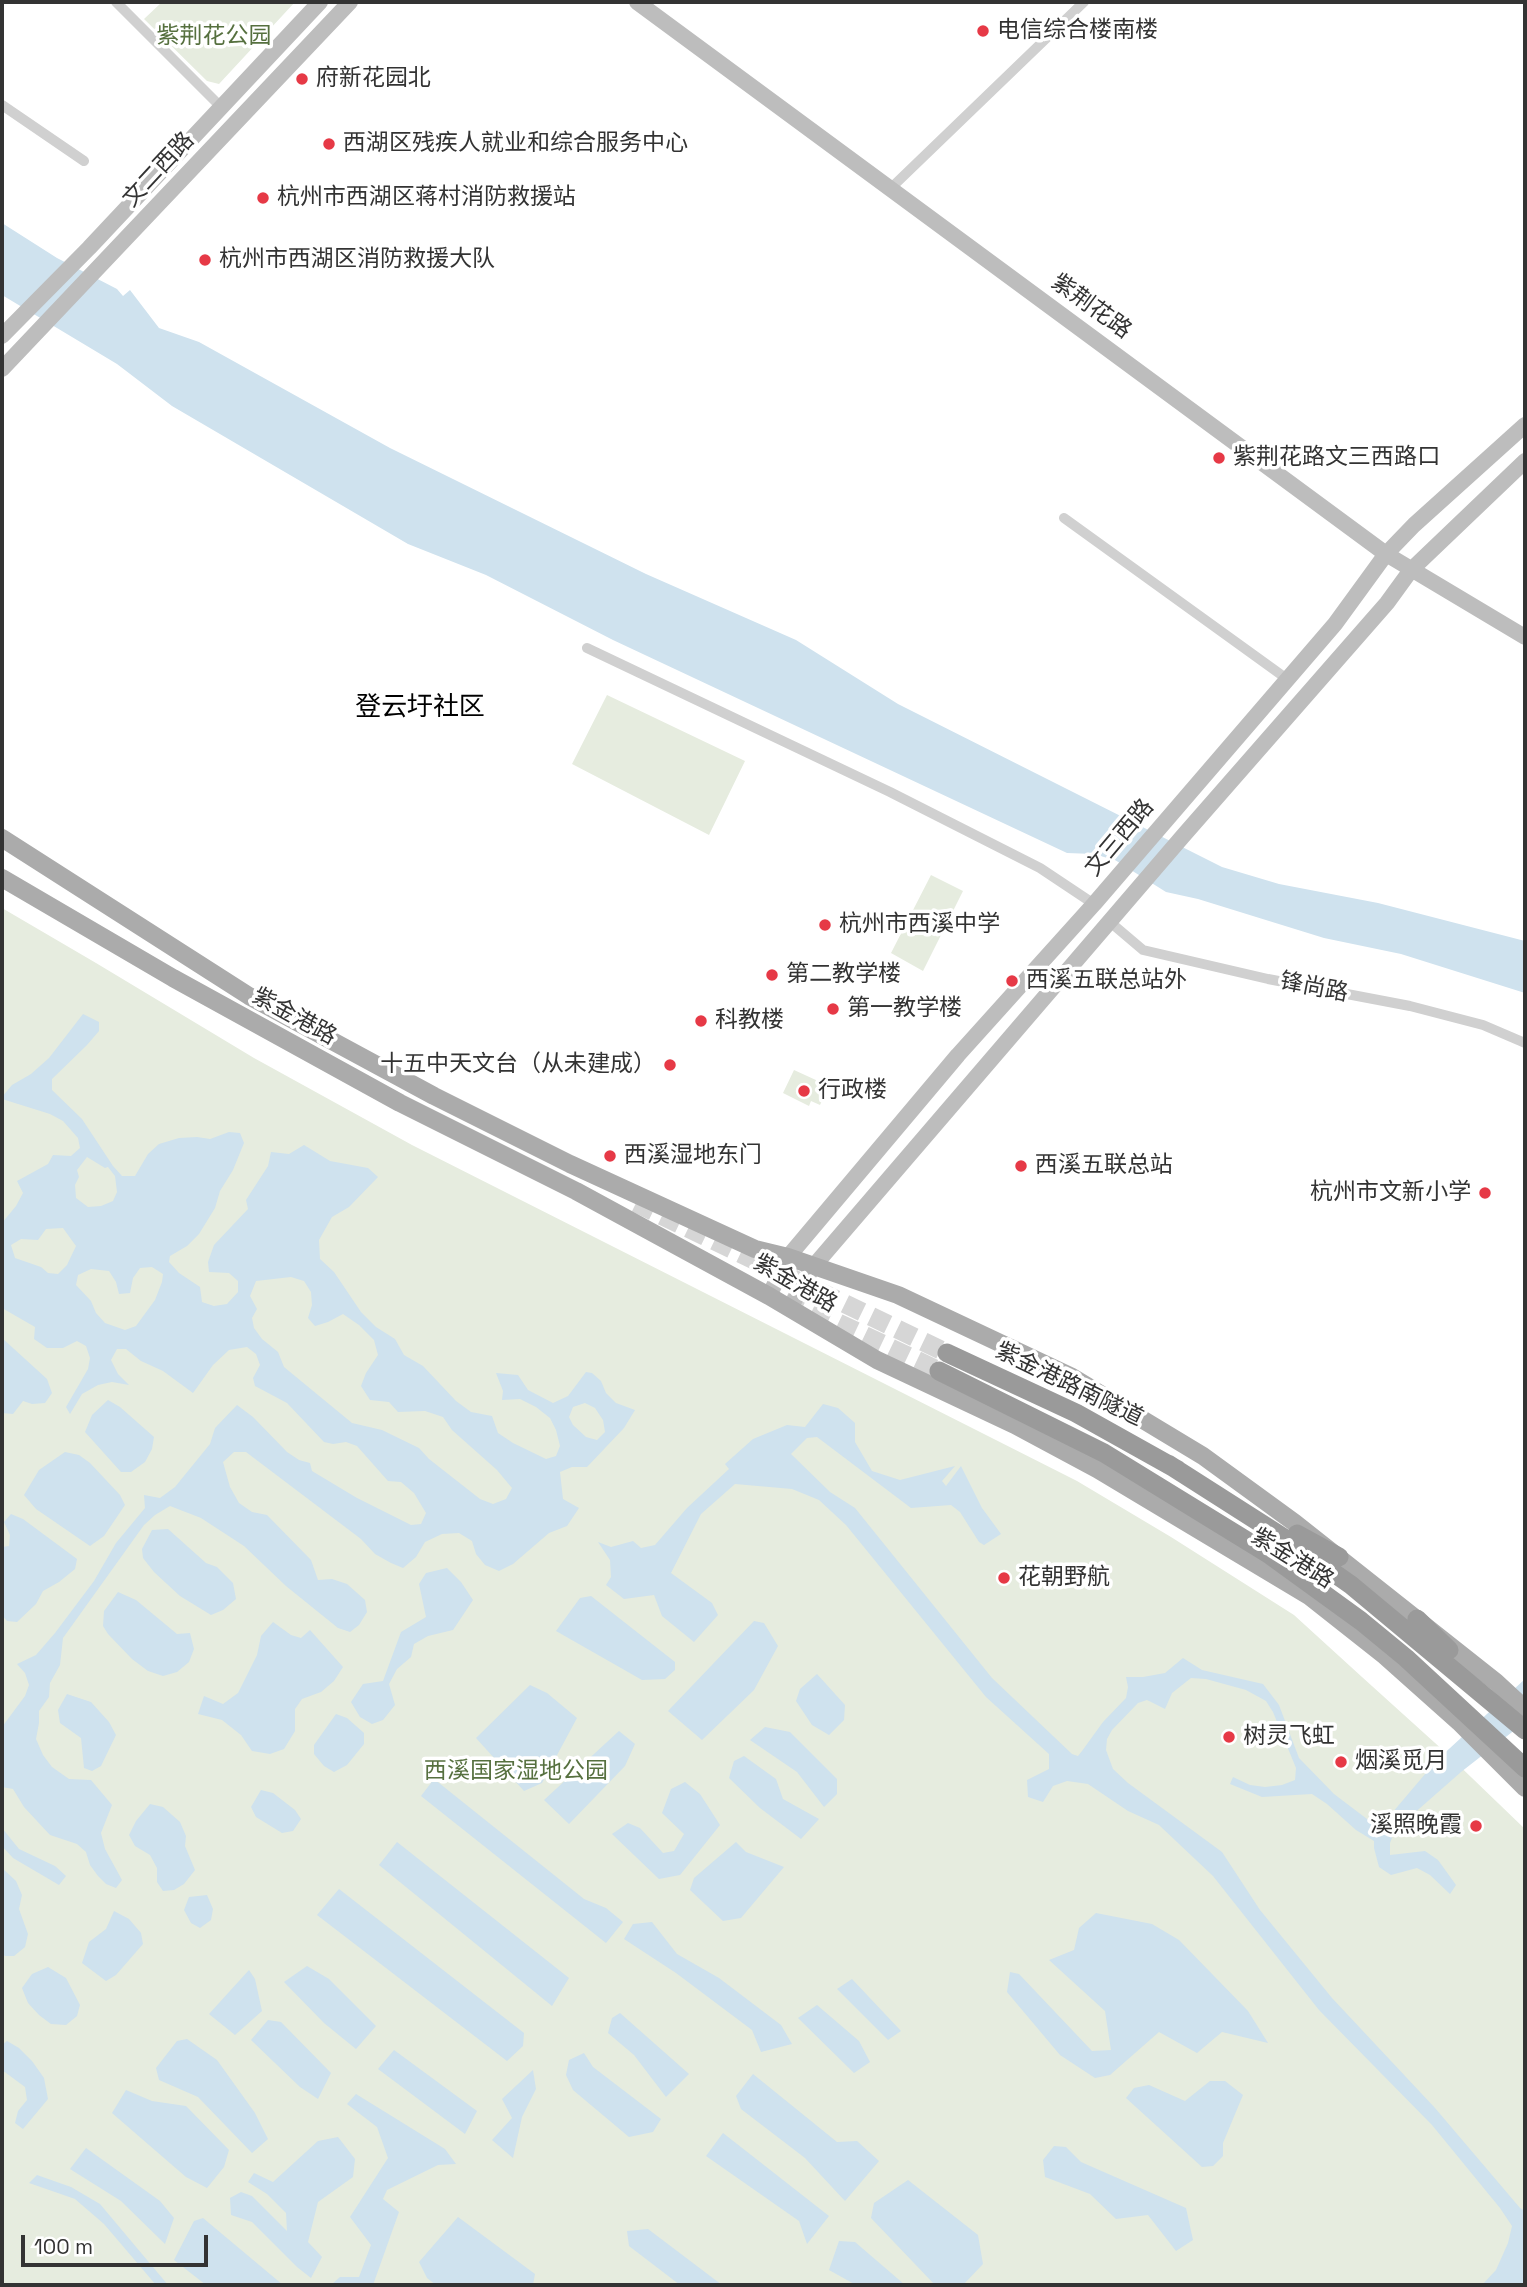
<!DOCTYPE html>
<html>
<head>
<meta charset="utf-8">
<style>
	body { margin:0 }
	#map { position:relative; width:1527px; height:2287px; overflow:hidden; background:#fff; font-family:"Space Grotesk",sans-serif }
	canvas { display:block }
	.frame { position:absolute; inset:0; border:4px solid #333; pointer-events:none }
	.scale { position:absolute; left:21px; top:2235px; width:187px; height:32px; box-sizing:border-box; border:4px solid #333; border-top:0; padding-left:9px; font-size:21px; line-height:24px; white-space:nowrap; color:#333; -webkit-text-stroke:5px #fff; paint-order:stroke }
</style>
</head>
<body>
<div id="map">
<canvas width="1527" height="2287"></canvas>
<div class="frame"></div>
<div class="scale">100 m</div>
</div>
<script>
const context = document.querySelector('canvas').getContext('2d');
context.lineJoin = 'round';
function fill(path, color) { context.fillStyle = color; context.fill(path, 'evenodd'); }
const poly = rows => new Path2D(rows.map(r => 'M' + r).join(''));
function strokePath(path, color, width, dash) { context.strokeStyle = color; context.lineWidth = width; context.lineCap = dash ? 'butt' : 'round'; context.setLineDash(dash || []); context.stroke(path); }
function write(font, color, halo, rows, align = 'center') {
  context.font = font + ' "Space Grotesk","Noto Sans SC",sans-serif'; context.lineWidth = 7; context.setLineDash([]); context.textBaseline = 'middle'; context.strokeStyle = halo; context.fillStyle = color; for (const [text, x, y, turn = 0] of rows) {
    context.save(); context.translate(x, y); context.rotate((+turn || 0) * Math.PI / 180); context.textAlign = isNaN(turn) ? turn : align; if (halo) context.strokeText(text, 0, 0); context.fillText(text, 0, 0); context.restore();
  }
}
const green = poly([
	[162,2,295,2,219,84,207,81,144,19],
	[607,695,745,761,709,835,572,764],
	[931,875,963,891,923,971,891,953],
	[2,908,96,963,254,1058,412,1145,1077,1481,1171,1537,1294,1615,1362,1677,1445,1752,1525,1829,1525,2285,2,2285],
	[794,1070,829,1086,820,1105,811,1101,809,1106,783,1093]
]);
const water = poly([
	[2,223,57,258,117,289,123,296,130,290,159,328,199,342,390,448,646,574,796,640,898,704,1222,867,1279,884,1378,903,1525,941,1525,993,1401,954,1324,938,1198,899,1166,892,1115,860,1093,854,1067,853,613,640,486,575,408,544,172,406,117,364,2,295],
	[83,1014,99,1022,99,1031,87,1045,52,1079,52,1090,82,1119,113,1166,122,1176,135,1176,148,1154,159,1144,179,1138,197,1137,210,1139,229,1132,240,1133,244,1143,233,1170,220,1191,215,1208,199,1234,187,1246,170,1256,169,1262,179,1273,200,1287,202,1302,214,1306,227,1304,238,1292,238,1281,229,1273,209,1272,208,1262,214,1245,248,1209,246,1200,268,1166,271,1152,289,1154,304,1145,330,1161,368,1168,378,1177,349,1207,332,1217,319,1240,320,1259,334,1272,361,1312,376,1327,395,1339,404,1355,423,1366,456,1401,471,1412,492,1416,498,1433,513,1443,546,1459,556,1456,560,1446,556,1430,550,1418,536,1407,520,1399,502,1400,503,1391,496,1373,518,1375,528,1390,553,1403,568,1396,586,1372,592,1373,601,1381,606,1393,616,1403,635,1410,624,1428,587,1467,572,1467,560,1472,563,1499,579,1508,567,1526,549,1533,513,1564,499,1571,485,1565,476,1554,472,1541,459,1533,442,1534,425,1542,416,1557,403,1568,391,1563,375,1554,361,1539,246,1452,234,1452,223,1462,230,1487,239,1503,252,1512,267,1515,311,1560,318,1580,332,1579,347,1584,365,1600,367,1612,359,1625,350,1632,338,1628,286,1586,244,1546,201,1518,170,1506,155,1515,144,1525,63,1638,60,1665,50,1683,49,1697,39,1711,39,1723,36,1739,43,1755,52,1767,69,1779,91,1780,112,1805,101,1833,105,1849,122,1880,116,1888,106,1884,98,1876,90,1865,86,1852,77,1844,50,1835,24,1807,13,1789,2,1787,2,1743,4,1741,2,1727,25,1696,29,1685,25,1673,17,1664,36,1655,55,1633,94,1581,116,1543,145,1508,144,1495,160,1498,175,1487,210,1444,215,1428,237,1405,253,1417,287,1452,299,1460,310,1463,312,1471,357,1498,411,1525,421,1524,426,1513,414,1493,401,1482,388,1481,357,1446,346,1442,333,1444,324,1442,287,1403,255,1386,253,1378,260,1365,256,1354,247,1347,229,1350,213,1365,193,1393,163,1371,141,1361,126,1349,117,1349,111,1360,118,1374,129,1385,112,1382,98,1385,82,1394,70,1414,66,1407,88,1369,90,1358,86,1346,77,1341,63,1348,47,1348,34,1339,35,1327,2,1308,2,1223,16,1206,23,1193,17,1181,48,1164,53,1155,71,1156,80,1148,78,1138,63,1121,50,1114,2,1099,2,1097,12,1085,31,1074,49,1058],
	[87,1157,105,1168,108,1167,115,1176,117,1192,113,1201,101,1206,88,1207,76,1198,75,1185,79,1177,77,1170],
	[63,1228,76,1246,67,1265,58,1274,48,1273,41,1267,15,1258,11,1245,21,1239,38,1240,46,1229],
	[152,1267,163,1274,162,1282,155,1300,136,1326,125,1330,105,1323,96,1313,91,1301,76,1285,78,1275,91,1269,109,1271,116,1282,119,1294,130,1293,133,1278,140,1268],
	[291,1277,304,1281,311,1292,312,1305,308,1318,315,1326,328,1322,343,1314,359,1325,374,1340,378,1355,366,1373,361,1386,370,1400,389,1402,398,1412,425,1411,443,1417,452,1430,497,1470,512,1488,506,1499,493,1504,480,1499,429,1459,419,1448,382,1430,352,1423,284,1367,278,1352,262,1339,254,1328,252,1318,257,1309,250,1296,256,1281],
	[585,1403,595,1408,603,1420,605,1432,597,1440,586,1437,573,1425,569,1417,573,1407],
	[2,1338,47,1379,52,1393,45,1403,32,1404,23,1401,13,1414,2,1413],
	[108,1400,120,1407,154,1437,152,1449,145,1462,131,1472,121,1472,85,1432,92,1415],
	[823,1404,838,1408,855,1423,855,1442,872,1471,900,1480,955,1466,942,1481,946,1486,961,1466,982,1508,1001,1534,984,1545,979,1542,960,1512,951,1505,911,1508,817,1437,807,1438,791,1454,830,1492,855,1508,992,1678,1072,1754,1078,1756,1082,1751,1103,1722,1126,1698,1128,1687,1126,1677,1143,1677,1165,1673,1183,1658,1202,1670,1263,1684,1279,1705,1299,1758,1334,1794,1367,1819,1381,1826,1437,1760,1525,1679,1525,1722,1461,1772,1395,1830,1390,1843,1390,1855,1425,1851,1438,1860,1456,1885,1450,1894,1430,1875,1417,1868,1391,1875,1379,1867,1374,1848,1374,1841,1356,1830,1327,1804,1312,1794,1262,1797,1230,1784,1233,1777,1250,1785,1265,1787,1282,1785,1295,1780,1296,1768,1273,1712,1266,1701,1246,1690,1206,1679,1191,1678,1172,1693,1165,1709,1147,1700,1138,1703,1112,1730,1107,1739,1106,1750,1113,1769,1128,1783,1222,1852,1260,1910,1332,1998,1435,2108,1520,2208,1525,2211,1525,2285,1482,2285,1496,2270,1508,2243,1512,2226,1500,2208,1432,2125,1319,2010,1213,1876,1159,1825,1128,1811,1088,1784,1067,1781,1053,1786,1043,1802,1028,1797,1027,1780,1049,1769,1049,1754,986,1697,846,1525,819,1500,792,1489,735,1484,701,1514,671,1573,712,1603,718,1615,694,1642,662,1616,654,1595,624,1599,606,1585,611,1577,610,1560,598,1542,611,1547,633,1541,641,1548,655,1545,687,1508,729,1469,725,1464,753,1439,787,1425,805,1427],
	[65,1452,79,1455,90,1463,120,1495,125,1505,104,1536,90,1546,36,1509,24,1495,39,1470],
	[11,1514,23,1519,77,1559,75,1569,59,1582,43,1591,36,1604,17,1622,7,1621,2,1615,4,1595,2,1584,2,1547,9,1546,10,1535,4,1522],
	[168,1529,206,1563,217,1567,233,1583,236,1599,223,1610,211,1615,180,1596,154,1572,143,1558,142,1549,152,1530],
	[447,1568,461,1582,473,1600,453,1630,428,1636,414,1644,411,1657,397,1669,389,1684,395,1705,383,1720,372,1724,360,1717,351,1702,363,1684,383,1681,401,1632,426,1617,419,1584,426,1573],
	[118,1592,136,1600,177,1634,190,1633,194,1649,189,1662,177,1672,163,1676,148,1671,132,1659,108,1634,103,1626,104,1611],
	[591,1596,675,1662,675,1670,665,1679,642,1680,556,1631,580,1598],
	[754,1621,764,1623,778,1646,754,1690,702,1740,668,1711],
	[273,1622,291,1635,301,1638,310,1630,343,1667,334,1681,321,1692,302,1699,295,1709,295,1731,284,1749,270,1754,252,1751,241,1735,222,1720,198,1714,204,1696,223,1704,238,1693,257,1655,261,1636],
	[817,1674,845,1705,844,1720,829,1735,812,1725,796,1701,800,1689],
	[530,1685,547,1693,577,1718,542,1783,524,1791,476,1738],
	[67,1694,91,1702,109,1722,116,1735,101,1766,92,1771,84,1768,81,1738,60,1723,58,1710],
	[336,1714,347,1718,364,1733,364,1744,347,1765,334,1772,324,1766,314,1754,314,1745],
	[765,1727,790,1732,837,1779,837,1794,824,1807,797,1772,750,1740],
	[619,1731,635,1744,625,1766,569,1824,544,1800],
	[744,1756,776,1779,783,1799,819,1819,801,1839,760,1808,729,1778,734,1761],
	[434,1779,584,1899,606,1908,623,1922,606,1943,421,1796],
	[685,1782,700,1794,720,1825,680,1875,659,1879,612,1834,628,1823,640,1828,663,1853,674,1851,684,1834,662,1813,671,1789],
	[261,1790,273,1793,295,1810,301,1819,293,1831,282,1833,256,1817,251,1807],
	[150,1804,163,1807,180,1822,186,1836,185,1846,195,1870,184,1884,174,1890,163,1891,157,1882,157,1868,150,1855,135,1846,129,1835,136,1821],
	[2,1828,19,1849,55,1866,66,1876,59,1885,13,1858,2,1846],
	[397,1842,569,1978,552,2006,379,1865],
	[736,1842,746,1852,784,1867,741,1918,723,1921,690,1890,694,1878],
	[2,1868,16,1881,22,1895,19,1909,28,1934,25,1947,14,1956,5,1956,2,1953],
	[339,1889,524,2033,523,2046,507,2061,317,1915],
	[207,1895,213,1909,211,1920,200,1928,191,1923,184,1910,189,1897],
	[114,1911,129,1919,141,1933,143,1944,116,1975,106,1981,82,1963,89,1942,106,1929],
	[1096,1913,1152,1924,1179,1940,1248,2011,1268,2043,1222,2032,1197,2053,1159,2032,1110,2075,1095,2078,1060,2055,1007,1992,1010,1972,1019,1974,1092,2051,1111,2050,1105,2011,1049,1960,1074,1950,1079,1928],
	[652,1922,677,1954,719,1978,781,2025,792,2044,761,2052,752,2030,676,1973,624,1939,633,1924],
	[307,1966,329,1979,376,2026,356,2049,324,2023,284,1982],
	[48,1967,66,1978,80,2005,77,2016,66,2025,51,2024,39,2015,28,2003,22,1988,32,1974],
	[249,1970,255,1979,262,2011,235,2035,209,2014],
	[852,1979,901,2031,888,2040,837,1989],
	[817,2005,859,2041,870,2062,854,2073,798,2018],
	[620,2013,689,2074,666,2097,634,2055,608,2033,612,2018],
	[268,2020,281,2022,331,2073,318,2099,300,2087,251,2040],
	[187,2039,217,2060,255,2113,268,2139,252,2153,198,2097,159,2080,156,2068,177,2041],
	[7,2041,19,2048,32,2061,44,2078,48,2099,23,2129,15,2123,18,2111,27,2100,25,2087,2,2070,2,2045],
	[394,2050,477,2111,465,2134,378,2069],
	[584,2053,593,2067,661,2119,653,2132,629,2137,573,2090,566,2075,569,2060],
	[533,2070,536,2089,522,2117,513,2158,492,2140,512,2118,502,2099],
	[753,2074,837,2142,857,2141,879,2161,845,2201,805,2158,741,2109,736,2096],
	[1210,2081,1225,2081,1243,2095,1223,2143,1223,2156,1213,2166,1202,2167,1126,2098,1134,2088,1149,2085,1185,2101],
	[126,2090,152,2101,186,2106,229,2150,224,2167,207,2188,186,2177,112,2113],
	[356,2094,445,2149,456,2164,438,2165,387,2190,383,2199,399,2212,373,2285,331,2285,340,2277,359,2277,371,2245,350,2217,388,2158,377,2127,347,2104],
	[723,2133,829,2216,807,2244,799,2221,706,2156],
	[338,2137,355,2159,353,2177,318,2202,308,2242,322,2257,311,2278,297,2267,252,2222,231,2215,230,2198,241,2192,252,2196,287,2231,286,2213,267,2194,248,2182,254,2173,273,2182,318,2141],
	[1054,2146,1066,2147,1081,2162,1186,2208,1193,2240,1176,2251,1148,2215,1116,2219,1090,2194,1045,2177,1043,2160],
	[86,2148,160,2201,174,2218,165,2244,121,2201,70,2169],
	[37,2175,71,2187,100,2204,168,2285,156,2285,104,2224,75,2199,29,2183],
	[908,2180,978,2235,983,2264,963,2285,935,2285,871,2218,874,2203],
	[458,2217,535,2274,533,2285,436,2285,427,2278,419,2262],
	[203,2218,283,2285,206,2285,174,2260,194,2221],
	[648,2229,722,2285,680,2285,629,2246,627,2231],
	[839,2241,855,2242,905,2285,856,2285,829,2270]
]);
const highwayTunnel = poly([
	[636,1203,947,1353],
	[786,1298,939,1371]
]);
const street = poly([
	[116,2,221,107],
	[2,105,84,161],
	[891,188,1084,2],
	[1064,518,1287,679],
	[587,648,890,792,1040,868,1094,904],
	[1110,922,1143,950,1268,979,1410,1006,1483,1025,1525,1043]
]);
const secondary = poly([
	[637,2,1386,554,1525,637],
	[2,336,89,248,320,2],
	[2,369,350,2],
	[769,1296,788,1257,958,1055,1094,904,1335,624,1386,554,1414,525,1525,425],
	[790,1308,813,1267,1183,836,1387,603,1411,570,1525,461]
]);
const primary = poly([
	[2,838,249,996,434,1096,570,1164,755,1249,788,1257,898,1295,1072,1377,1203,1456,1295,1523,1496,1682,1525,1709],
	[2,878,173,978,400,1103,576,1191,769,1296,877,1360,1015,1425,1097,1469,1309,1596,1385,1656,1459,1722,1525,1788]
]);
const highway = poly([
	[947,1353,1076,1413,1178,1470],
	[939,1371,1104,1453,1270,1555,1361,1621,1406,1658,1525,1768],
	[1168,1464,1284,1538,1351,1585,1525,1730],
	[1297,1534,1339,1557],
	[1417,1619,1449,1650]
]);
const markers = [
	[983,31,7,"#e63946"],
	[302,79,7,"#e63946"],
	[329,144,7,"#e63946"],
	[263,198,7,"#e63946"],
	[205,260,7,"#e63946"],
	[1219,458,7,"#e63946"],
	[825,925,7,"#e63946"],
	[772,975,7,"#e63946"],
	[1012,981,7,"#e63946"],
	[833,1009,7,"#e63946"],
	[701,1021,7,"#e63946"],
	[670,1065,7,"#e63946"],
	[804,1091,7,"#e63946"],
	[610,1156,7,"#e63946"],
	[1021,1166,7,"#e63946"],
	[1485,1193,7,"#e63946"],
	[1004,1578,7,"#e63946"],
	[1229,1737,7,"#e63946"],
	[1341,1762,7,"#e63946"],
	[1476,1826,7,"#e63946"]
];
const poiNames = [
	["电信综合楼南楼",997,31],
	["府新花园北",316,79],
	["西湖区残疾人就业和综合服务中心",343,144],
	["杭州市西湖区蒋村消防救援站",277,198],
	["杭州市西湖区消防救援大队",219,260],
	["紫荆花路文三西路口",1233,458],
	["杭州市西溪中学",839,925],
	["第二教学楼",786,975],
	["西溪五联总站外",1026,981],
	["第一教学楼",847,1009],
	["科教楼",715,1021],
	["十五中天文台（从未建成）",656,1065,"right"],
	["行政楼",818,1091],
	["西溪湿地东门",624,1156],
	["西溪五联总站",1035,1166],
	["杭州市文新小学",1471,1193,"right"],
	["花朝野航",1018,1578],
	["树灵飞虹",1243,1737],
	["烟溪觅月",1355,1762],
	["溪照晚霞",1462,1826,"right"]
];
const parkNames = [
	["紫荆花公园",214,37],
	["西溪国家湿地公园",516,1772]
];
const streetNames = [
	["文二西路",159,170,-47],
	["紫荆花路",1091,307,36],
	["文三西路",1120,838,-50],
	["锋尚路",1314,988,11],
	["紫金港路",294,1017,29],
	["紫金港路",795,1284,30],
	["紫金港路南隧道",1069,1385,26],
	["紫金港路",1292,1559,32]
];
const quarterNames = [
	["登云圩社区",420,708]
];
fill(green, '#e6ecdf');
fill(water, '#cfe2ee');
strokePath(highwayTunnel, '#d6d6d6', 19, [19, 10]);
strokePath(street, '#d0d0d0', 10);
strokePath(secondary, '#bdbdbd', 16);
strokePath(primary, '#ababab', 18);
strokePath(highway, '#9a9a9a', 19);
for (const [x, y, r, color] of markers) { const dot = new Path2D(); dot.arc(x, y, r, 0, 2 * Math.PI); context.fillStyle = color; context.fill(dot); strokePath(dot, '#fff', 2.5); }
write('23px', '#333', '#fff', poiNames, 'left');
write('23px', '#56703f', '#fff', parkNames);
write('23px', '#333', '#fff', streetNames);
write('26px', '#000', '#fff', quarterNames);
</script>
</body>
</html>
